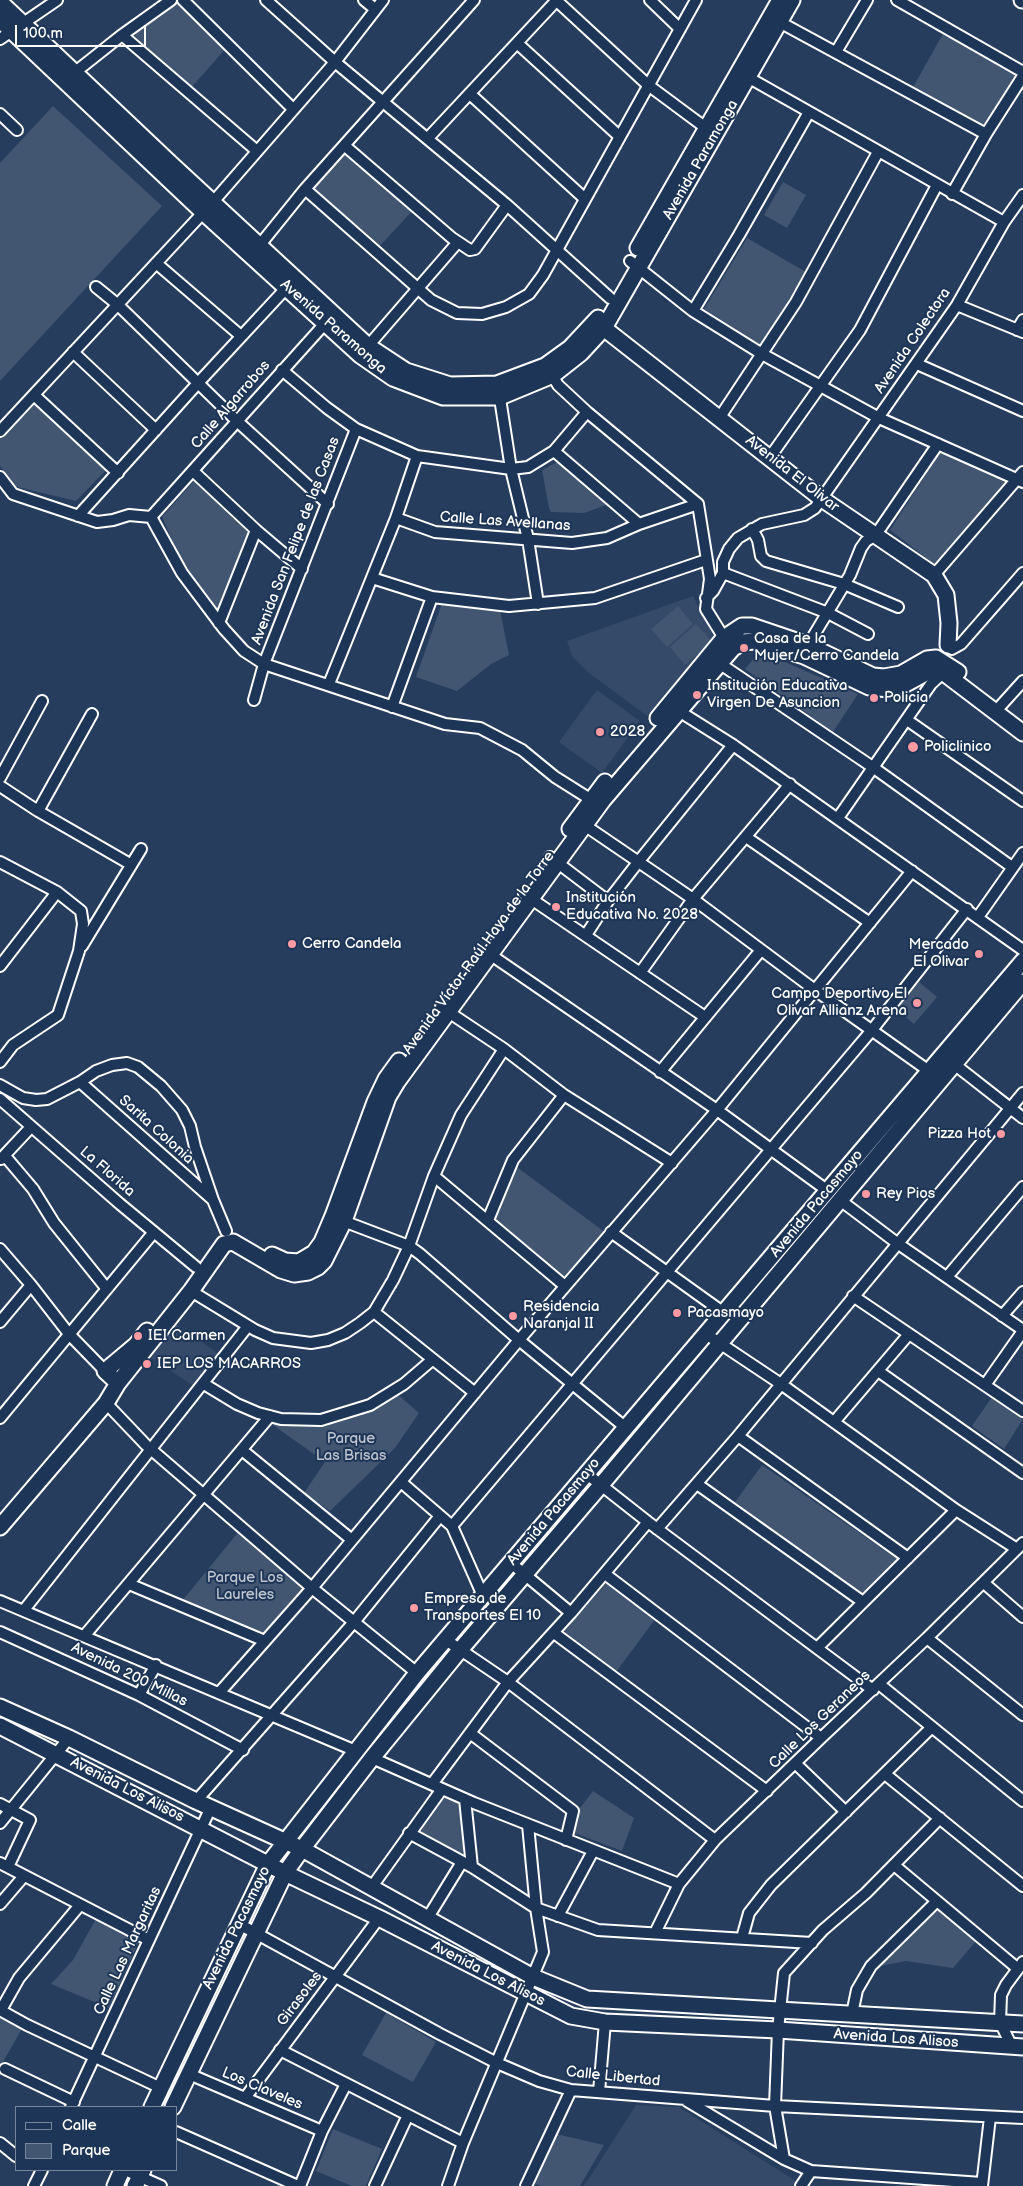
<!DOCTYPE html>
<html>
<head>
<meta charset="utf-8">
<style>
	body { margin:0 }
	#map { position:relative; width:1023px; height:2186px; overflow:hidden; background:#263d5e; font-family:"Balsamiq Sans",sans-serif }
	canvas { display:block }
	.legend { position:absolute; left:15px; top:2106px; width:162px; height:65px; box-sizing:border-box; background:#1d3557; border:1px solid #77869a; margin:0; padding:6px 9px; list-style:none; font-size:15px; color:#fff }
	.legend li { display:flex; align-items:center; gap:10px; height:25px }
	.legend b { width:25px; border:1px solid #77869a }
	.scale { position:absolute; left:15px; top:25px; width:131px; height:22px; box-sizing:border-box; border:2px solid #fff; border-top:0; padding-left:6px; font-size:15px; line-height:18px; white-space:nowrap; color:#fff; -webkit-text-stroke:4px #1d3557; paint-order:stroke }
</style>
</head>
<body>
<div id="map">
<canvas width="1023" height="2186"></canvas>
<ul class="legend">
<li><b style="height:6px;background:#1d3557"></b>Calle</li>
<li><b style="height:14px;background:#425672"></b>Parque</li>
</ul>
<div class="scale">100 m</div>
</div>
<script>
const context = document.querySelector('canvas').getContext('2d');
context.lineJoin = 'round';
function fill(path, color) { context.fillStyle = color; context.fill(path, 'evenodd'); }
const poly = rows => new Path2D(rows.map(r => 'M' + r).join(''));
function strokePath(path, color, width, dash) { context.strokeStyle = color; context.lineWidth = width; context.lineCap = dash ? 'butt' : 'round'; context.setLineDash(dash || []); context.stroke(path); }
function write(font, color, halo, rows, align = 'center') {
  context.font = font + ' "Balsamiq Sans",sans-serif'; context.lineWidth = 4; context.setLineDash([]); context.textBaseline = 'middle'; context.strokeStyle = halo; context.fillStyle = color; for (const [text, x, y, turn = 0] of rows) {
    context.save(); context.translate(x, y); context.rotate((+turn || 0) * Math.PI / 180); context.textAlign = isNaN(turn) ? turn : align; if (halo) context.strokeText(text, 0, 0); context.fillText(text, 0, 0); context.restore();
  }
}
const built = poly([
	[693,596,715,639,647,716,589,673,572,656,567,641],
	[597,690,640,721,602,773,559,742],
	[174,1323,219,1354,195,1387,150,1357],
	[636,2105,679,2107,799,2183,798,2186,584,2186]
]);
const green = poly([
	[180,1,228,46,191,88,135,36,136,32],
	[944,32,1019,75,986,129,912,89],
	[53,106,162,206,0,381,0,163],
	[346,153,414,209,377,249,311,191],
	[783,182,806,195,787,228,764,215],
	[747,238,806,272,762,346,704,309],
	[34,402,69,437,107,469,76,501,17,487,0,466,0,438],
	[942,450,1010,480,934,564,890,530],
	[557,462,609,504,584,513,551,512,549,508,542,470],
	[194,481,250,534,218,614,185,569,162,517],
	[442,603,500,610,509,655,491,664,457,691,416,677],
	[678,606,693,624,667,647,651,629],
	[696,624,712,642,685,665,670,647],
	[760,651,858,694,833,732,745,669],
	[919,982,937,997,914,1024,896,1009],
	[514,1165,606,1233,565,1281,492,1219],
	[396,1393,419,1413,395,1448,330,1511,304,1493,325,1462,273,1425,274,1421,321,1423],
	[992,1397,1023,1416,1023,1419,1004,1449,972,1426],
	[762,1465,897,1559,860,1596,735,1502],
	[240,1530,308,1588,264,1638,182,1601],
	[607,1582,656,1618,616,1672,563,1633],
	[593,1791,634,1818,622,1851,572,1832,577,1812],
	[444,1797,461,1804,464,1851,461,1853,456,1854,424,1837,421,1829],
	[938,1909,977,1940,953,1968,906,1961,880,1966],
	[97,1917,140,1939,109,2008,51,1984,73,1960],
	[386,2013,436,2042,413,2082,362,2055],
	[0,2014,23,2027,0,2067],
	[333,2129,382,2149,366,2186,352,2186,316,2171],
	[556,2134,604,2145,580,2186,541,2186,533,2183]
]);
const street = poly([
	[183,0,293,109],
	[266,0,335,62,507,205,610,298],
	[364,0,375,9],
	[650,0,680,29],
	[897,0,1023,72],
	[557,1,648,85,710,131],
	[774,19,986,134],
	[122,35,257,151],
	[0,39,57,0],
	[517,43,619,136],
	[836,52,867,0],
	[74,73,122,35,171,0],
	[744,75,1004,222],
	[470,94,584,198],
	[0,114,17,130],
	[428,138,557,0],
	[345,146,452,238,470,250,475,249,507,205],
	[305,189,431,300,457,313,482,314,506,307,529,294,543,275,696,0],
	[952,194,986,134,1023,76],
	[259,246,305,189,474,0],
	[630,261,693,311,762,354,879,418,1023,482],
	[156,263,241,336],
	[96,287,117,304,237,421,328,504],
	[957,305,1023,332],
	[693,311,739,235,809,112],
	[1017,330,1023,320],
	[368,346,458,242],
	[73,352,156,430],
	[917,364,1023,411],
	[282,370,327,408,356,429,417,456,511,469,528,467,554,451,587,412],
	[549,370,558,385,587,412,698,504,710,579,706,609,724,638],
	[499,392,511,469,528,539,538,604],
	[34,395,118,473],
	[720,417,796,302,878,152],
	[0,431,213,202,335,62,383,0],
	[554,451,639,524],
	[770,457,860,330,937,185],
	[193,471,256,530,302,569],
	[0,477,13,494,97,522,113,520,129,515,151,517,182,573,224,629,244,651,264,664,445,724,480,728,522,750,555,777,590,799],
	[78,516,199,382,290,284],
	[151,517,329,319],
	[396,518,435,532,572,543,607,538,639,524,698,504],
	[752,529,758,540,761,556,766,561,844,584,898,607],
	[723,573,828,613,868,634],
	[934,575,1023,472],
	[372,578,432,597,509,606,595,598,706,560],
	[706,598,713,591,723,573,723,562,729,549,738,538,762,524,804,515,815,508,957,305,1004,222,1023,195],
	[219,623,256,530],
	[808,645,850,575,861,548,866,541,875,536,938,444],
	[952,649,961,644,1023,573],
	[716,661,874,768,1012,867],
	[329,684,396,518,417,456],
	[254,700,264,664,356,429],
	[392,707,432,597],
	[674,708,733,745,1023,950],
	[995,712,1023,681],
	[907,720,1023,801],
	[0,778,42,701],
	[0,786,38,811,130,864],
	[38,811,92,714],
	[838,818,931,684,946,670],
	[580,822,693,899,815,990,929,1071],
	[746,837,870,923],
	[550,857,608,901],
	[0,862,57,892,81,911,83,924,79,951,58,1015,13,1045,0,1062],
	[524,894,705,1017],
	[978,917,1023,853],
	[586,935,608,901,639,861,733,745],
	[82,946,141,849],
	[491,955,717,1110,828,1191],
	[0,966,57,892],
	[640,973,693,899,790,784],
	[441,1007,504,1049,564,1095,672,1163],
	[954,1064,1023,1118],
	[660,1072,761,950],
	[80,1082,212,1199],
	[0,1085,23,1098,36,1100,47,1099,80,1082,96,1071,112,1065,127,1063,138,1067,161,1086,182,1110,190,1126,195,1147,213,1200,226,1231],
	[0,1099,120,1204,196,1267],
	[5,1156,33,1189,54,1223,107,1289],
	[1,1159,31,1127],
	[434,1176,565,1286],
	[840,1200,897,1243,1023,1330],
	[338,1219,409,1246,420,1254,519,1340,626,1428],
	[488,1220,513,1160,564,1095],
	[611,1232,724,1313],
	[0,1249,31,1285,69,1334,105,1371],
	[947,1277,1023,1187],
	[191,1291,255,1330,273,1338,311,1343,328,1340,345,1333,360,1323,374,1312,393,1280,409,1246,434,1176,461,1115,504,1049],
	[853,1296,1023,1411],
	[374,1312,475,1393],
	[1002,1316,1023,1292],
	[0,1322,31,1285],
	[706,1334,781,1384,956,1510,1017,1549],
	[878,1371,1023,1473],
	[204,1384,237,1404,258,1413,281,1419,321,1420,370,1405,404,1384,432,1360],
	[985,1385,1023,1331],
	[106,1403,146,1445,312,1588,417,1673],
	[0,1418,154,1232],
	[834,1422,909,1334],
	[738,1436,908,1558],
	[242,1450,352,1540],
	[587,1474,648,1522,873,1690],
	[401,1482,452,1526,483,1596],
	[697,1484,863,1602],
	[452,1526,872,1030,967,909],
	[657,1529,738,1436,1023,1093],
	[511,1563,571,1613],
	[605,1574,821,1738],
	[984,1583,1023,1617],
	[129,1584,265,1641],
	[0,1601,356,1751],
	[24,1610,248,1326],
	[0,1632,139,1695,243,1750],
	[554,1633,767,1791],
	[85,1635,270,1416],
	[927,1638,1023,1715],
	[446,1640,508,1682,715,1840],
	[817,1648,956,1510],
	[879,1684,1023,1801],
	[219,1693,312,1588,519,1340,717,1110,912,871],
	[139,1695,156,1665],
	[470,1733,573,1811,566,1840],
	[372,1758,474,1803,679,1884],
	[795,1763,846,1812],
	[885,1774,1023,1886],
	[432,1784,508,1682,571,1613,648,1522],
	[465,1799,472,1867],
	[196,1801,354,1622,440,1516],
	[0,1804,30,1820,8,1867],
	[0,1823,69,1738],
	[409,1833,472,1867,536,1908,598,1930,812,1943],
	[0,1863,149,1940],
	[894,1865,1017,1968],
	[371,1888,442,1789],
	[0,1904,24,1876],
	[558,1916,593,1851],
	[427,1919,462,1862],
	[239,1924,440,2034,497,2063,539,2081,571,2090,775,2106,1023,2118],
	[655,1933,679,1884,715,1840,821,1738,927,1638,1023,1543],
	[742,1938,749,1913,771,1885,932,1727],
	[0,2010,27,2025,161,2088],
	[1,2010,19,1978,80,1905],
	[852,2014,857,1990,871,1966,937,1901],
	[1012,2047,1000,2022,1001,1995,1006,1985,1023,1962],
	[280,2050,463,2143],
	[5,2069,74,2102],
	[189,2074,322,2131],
	[599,2092,605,2022],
	[245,2098,379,1918],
	[687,2101,784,2159,811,2171,982,2183],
	[71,2107,211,1807],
	[176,2132,298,2186],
	[0,2143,16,2156],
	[784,2159,775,2106,778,2030,784,1973,823,1930,866,1893,940,1818],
	[125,2170,161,2186],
	[34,2186,42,2170],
	[300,2186,322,2131,346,2084],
	[375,2186,408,2115],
	[448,2186,463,2143,543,1952,536,1908,528,1825],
	[526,2186,571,2090],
	[801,2186,811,2171],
	[982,2186,990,2117]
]);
const secondary = poly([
	[1022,0,1023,0],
	[0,2,170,163,368,346,406,371,450,385,497,384,545,366,570,348,598,318],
	[0,20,203,212,360,355,393,378,443,397,500,397,553,375,581,353,604,328,792,0],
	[638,248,780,0],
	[596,322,822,499,934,575,946,595,949,623,948,645],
	[658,718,724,638,742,626,752,626,808,645,873,676,884,677,901,674,927,659,936,658,958,672],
	[570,829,605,782],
	[272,1255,285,1261,299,1262,314,1253,322,1242,333,1216,375,1102,386,1079,399,1061],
	[118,1383,105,1371,136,1345,147,1331],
	[0,1527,106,1403,118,1383,191,1291,224,1244,233,1242,281,1270,294,1274,308,1272,318,1267,324,1261,344,1221,388,1097,397,1082,603,800,733,648,743,642,755,641,804,656,869,687,889,689,902,686,933,669,944,673,1023,733],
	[0,1707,69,1738,196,1801,302,1849,533,1977,587,1999,1023,2024],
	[0,1726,285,1873,379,1918,571,2016,605,2022,778,2030,1023,2047],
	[152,2107,268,1864,417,1673,1023,961],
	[173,2107,285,1873,302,1849,372,1758,460,1650,601,1485,1023,982],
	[115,2186,122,2170],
	[135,2186,143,2170]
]);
const markers = [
	[744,648,5,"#ff9aa2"],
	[697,695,5,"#ff9aa2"],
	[874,698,5,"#ff9aa2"],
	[600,732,5,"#ff9aa2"],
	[913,747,6,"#ff9aa2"],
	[556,907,5,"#ff9aa2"],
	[292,944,5,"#ff9aa2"],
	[979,954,5,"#ff9aa2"],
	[917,1003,5,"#ff9aa2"],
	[1001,1134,5,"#ff9aa2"],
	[866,1194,5,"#ff9aa2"],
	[677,1313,5,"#ff9aa2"],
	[513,1316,5,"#ff9aa2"],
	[138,1336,5,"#ff9aa2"],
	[147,1364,5,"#ff9aa2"],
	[414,1608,5,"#ff9aa2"]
];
const streetNames = [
	["Avenida Paramonga",701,160,-60],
	["Avenida Paramonga",333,327,41],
	["Avenida Colectora",913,341,-56],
	["Calle Algarrobos",231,405,-49],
	["Avenida El Olivar",792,474,38],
	["Calle Las Avellanas",505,522,4],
	["Avenida San Felipe de las Casas",296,541,-69],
	["Avenida Víctor Raúl Haya de la Torre",479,953,-54],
	["Sarita Colonia",156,1130,42],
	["La Florida",107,1172,41],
	["Avenida Pacasmayo",817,1204,-50],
	["Avenida Pacasmayo",554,1512,-50],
	["Avenida 200 Millas",129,1675,26],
	["Calle Los Geraneos",820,1720,-44],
	["Avenida Los Alisos",127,1790,27],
	["Avenida Pacasmayo",237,1928,-64],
	["Calle Las Margaritas",128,1951,-65],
	["Avenida Los Alisos",488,1974,27],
	["Girasoles",300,1999,-53],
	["Avenida Los Alisos",896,2039,4],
	["Calle Libertad",613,2077,6],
	["Los Claveles",262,2089,23]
];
const poiNames = [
	["Casa de la",754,639],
	["Mujer/Cerro Candela",754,656],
	["Institución Educativa",707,686],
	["Virgen De Asuncion",707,703],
	["Policia",884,698],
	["2028",610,732],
	["Policlinico",924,747],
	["Institución",566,898],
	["Educativa No. 2028",566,915],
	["Cerro Candela",302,944],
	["Mercado",969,945,"right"],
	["El Olivar",969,962,"right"],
	["Campo Deportivo El",907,994,"right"],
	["Olivar Allianz Arena",907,1011,"right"],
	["Pizza Hot",991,1134,"right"],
	["Rey Pios",876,1194],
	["Residencia",523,1307],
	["Naranjal II",523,1324],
	["Pacasmayo",687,1313],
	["IEI Carmen",148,1336],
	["IEP LOS MACARROS",157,1364],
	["Empresa de",424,1599],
	["Transportes El 10",424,1616]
];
const parkNames = [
	["Parque",351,1439],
	["Las Brisas",351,1456],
	["Parque Los",245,1578],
	["Laureles",245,1595]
];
fill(built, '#344a68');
fill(green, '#425672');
strokePath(street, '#fff', 14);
strokePath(secondary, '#fff', 19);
strokePath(street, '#1d3557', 10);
strokePath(secondary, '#1d3557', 15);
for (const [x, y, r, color] of markers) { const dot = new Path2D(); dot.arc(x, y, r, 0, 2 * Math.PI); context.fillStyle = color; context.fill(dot); strokePath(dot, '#1d3557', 2); }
write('15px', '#fff', '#1d3557', streetNames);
write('15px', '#fff', '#1d3557', poiNames, 'left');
write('15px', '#bdc4ce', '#1d3557', parkNames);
</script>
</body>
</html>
